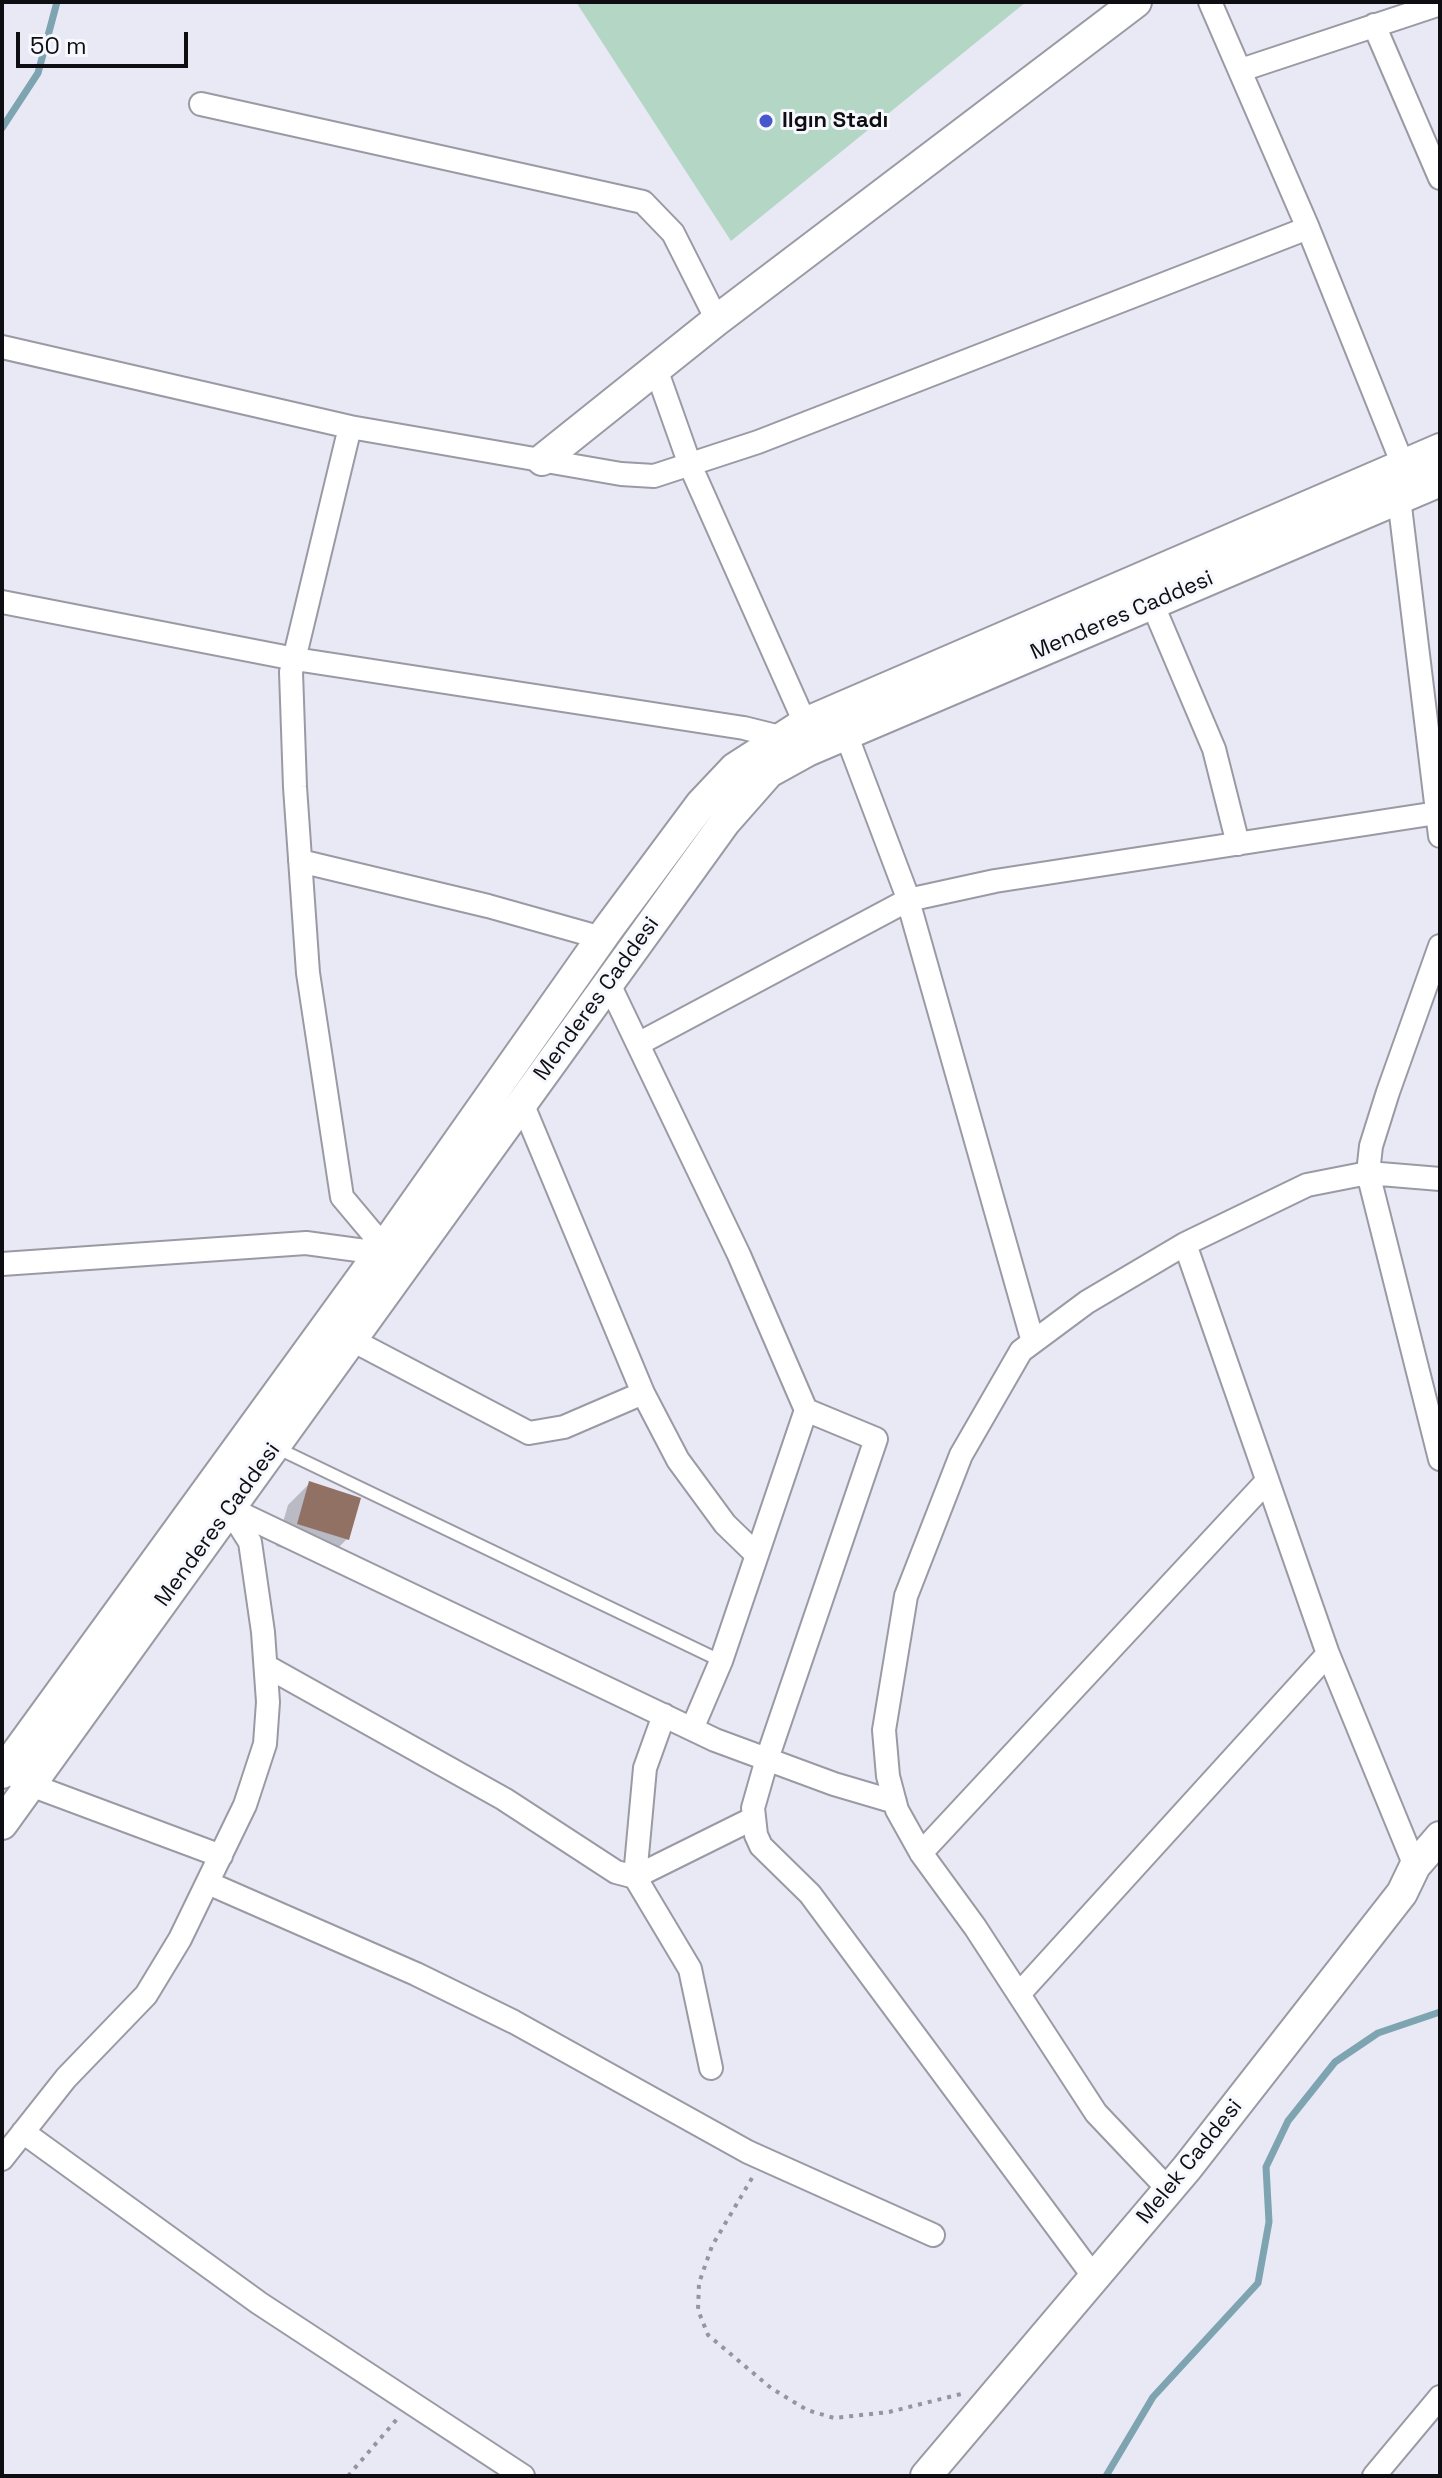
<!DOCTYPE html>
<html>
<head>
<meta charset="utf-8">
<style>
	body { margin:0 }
	#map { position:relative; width:1442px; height:2478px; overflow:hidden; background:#e9e9f5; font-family:"Space Grotesk",sans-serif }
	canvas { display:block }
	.frame { position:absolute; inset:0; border:4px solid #0e0d11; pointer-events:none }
	.scale { position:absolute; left:16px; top:32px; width:172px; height:36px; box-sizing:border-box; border:4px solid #0e0d11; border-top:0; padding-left:10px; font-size:24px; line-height:28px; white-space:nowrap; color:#0e0d11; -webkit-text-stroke:6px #f7f7fe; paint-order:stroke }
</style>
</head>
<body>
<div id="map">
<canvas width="1442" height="2478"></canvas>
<div class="frame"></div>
<div class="scale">50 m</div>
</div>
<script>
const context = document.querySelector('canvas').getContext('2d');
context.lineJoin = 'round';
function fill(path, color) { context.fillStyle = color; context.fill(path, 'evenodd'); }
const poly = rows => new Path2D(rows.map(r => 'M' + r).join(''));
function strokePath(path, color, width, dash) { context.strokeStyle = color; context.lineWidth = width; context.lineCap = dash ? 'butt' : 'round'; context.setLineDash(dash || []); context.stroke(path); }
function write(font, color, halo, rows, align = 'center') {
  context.font = font + ' "Space Grotesk",sans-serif'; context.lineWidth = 6; context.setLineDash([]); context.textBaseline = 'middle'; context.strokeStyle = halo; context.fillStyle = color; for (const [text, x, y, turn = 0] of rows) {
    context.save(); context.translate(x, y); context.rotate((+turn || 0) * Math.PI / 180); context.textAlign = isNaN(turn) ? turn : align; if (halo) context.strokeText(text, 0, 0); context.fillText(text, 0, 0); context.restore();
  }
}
const green = poly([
	[576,2,1026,2,731,241]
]);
const shadow = poly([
	[310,1483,347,1539,325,1561,276,1546,288,1505]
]);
const stream = poly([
	[2,128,38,73,57,2],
	[1106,2476,1153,2397,1258,2283,1269,2222,1266,2167,1288,2121,1335,2062,1378,2033,1440,2012]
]);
const building = poly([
	[309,1481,361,1498,349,1540,297,1524]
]);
const path = poly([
	[752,2178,712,2246,699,2283,698,2310,708,2335,771,2388,807,2410,834,2418,889,2412,961,2394],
	[348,2476,397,2419]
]);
const lane = poly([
	[275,1447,721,1661]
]);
const street = poly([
	[1210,2,1308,228,1403,465,1399,498,1440,836],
	[1374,25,1440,178],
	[1241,70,1440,4],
	[201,104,643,202,673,233,717,320],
	[2,347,350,427,621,474,654,476,758,442,1308,228],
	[656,369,690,465,805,723],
	[350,427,291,672,295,787,308,973,342,1197,384,1247],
	[2,602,295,659,744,728,780,737],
	[1152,603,1214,749,1238,844],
	[846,734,905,890,1033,1342],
	[300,861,488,906,602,938],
	[1440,946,1388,1092,1371,1146,1368,1173,1440,1459],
	[608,982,739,1255,806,1410,721,1661,692,1729],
	[638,1044,908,900,995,881,1437,813],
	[522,1103,643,1393],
	[1185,1244,1328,1654,1415,1866],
	[2,1264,306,1243,380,1253],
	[352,1340,529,1433,564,1427,643,1393,678,1460,725,1524,757,1555],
	[806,1410,876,1439,767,1759,753,1808,756,1835,761,1846,810,1894,1094,2277],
	[231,1509,715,1740,834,1784,895,1802],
	[266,1666,504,1799,616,1872,635,1877,754,1818],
	[664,1715,645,1768,635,1877,690,1969,711,2068],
	[20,1781,221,1856],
	[921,1853,1267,1481],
	[208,1883,416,1974,514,2022,748,2152,933,2235],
	[1019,1994,1328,1654],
	[23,2132,259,2303,523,2476],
	[2,2159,66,2078,146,1995,180,1939,245,1805,265,1744,268,1702,263,1632,250,1542,229,1509],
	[1169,2190,1096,2113,975,1927,921,1853,897,1810,888,1776,884,1730,906,1596,961,1455,1021,1351,1087,1302,1185,1244,1307,1185,1368,1173,1440,1179],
	[1374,2476,1440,2397]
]);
const secondary = poly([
	[542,460,717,320,1136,2],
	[2,1773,384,1247,608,929,701,804,735,768,805,723,1440,449],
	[2,1824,725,822,769,772,807,751,1440,481],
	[926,2476,1187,2168,1402,1893,1415,1866,1440,1837]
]);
const markers = [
	[766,121,8,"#4758cc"]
];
const poiNames = [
	["Ilgın Stadı",782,121]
];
const streetNames = [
	["Menderes Caddesi",1122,616,-23],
	["Menderes Caddesi",597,999,-54],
	["Menderes Caddesi",218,1525,-54],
	["Melek Caddesi",1190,2162,-51]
];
fill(green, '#b4d6c5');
fill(shadow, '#0003');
strokePath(stream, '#7da4b0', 7);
fill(building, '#927165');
strokePath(lane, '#9a9aa5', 15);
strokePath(street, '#9a9aa5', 26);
strokePath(secondary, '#9a9aa5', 34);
strokePath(path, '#96959e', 4, [4, 6]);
strokePath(lane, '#fff', 11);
strokePath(street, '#fff', 22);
strokePath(secondary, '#fff', 30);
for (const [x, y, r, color] of markers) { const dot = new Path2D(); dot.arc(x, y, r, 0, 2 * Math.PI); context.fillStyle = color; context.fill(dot); strokePath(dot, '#f7f7fe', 3); }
write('bold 22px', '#0e0d11', '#f7f7fe', poiNames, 'left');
write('22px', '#0e0d11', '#f7f7fe', streetNames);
</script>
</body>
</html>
